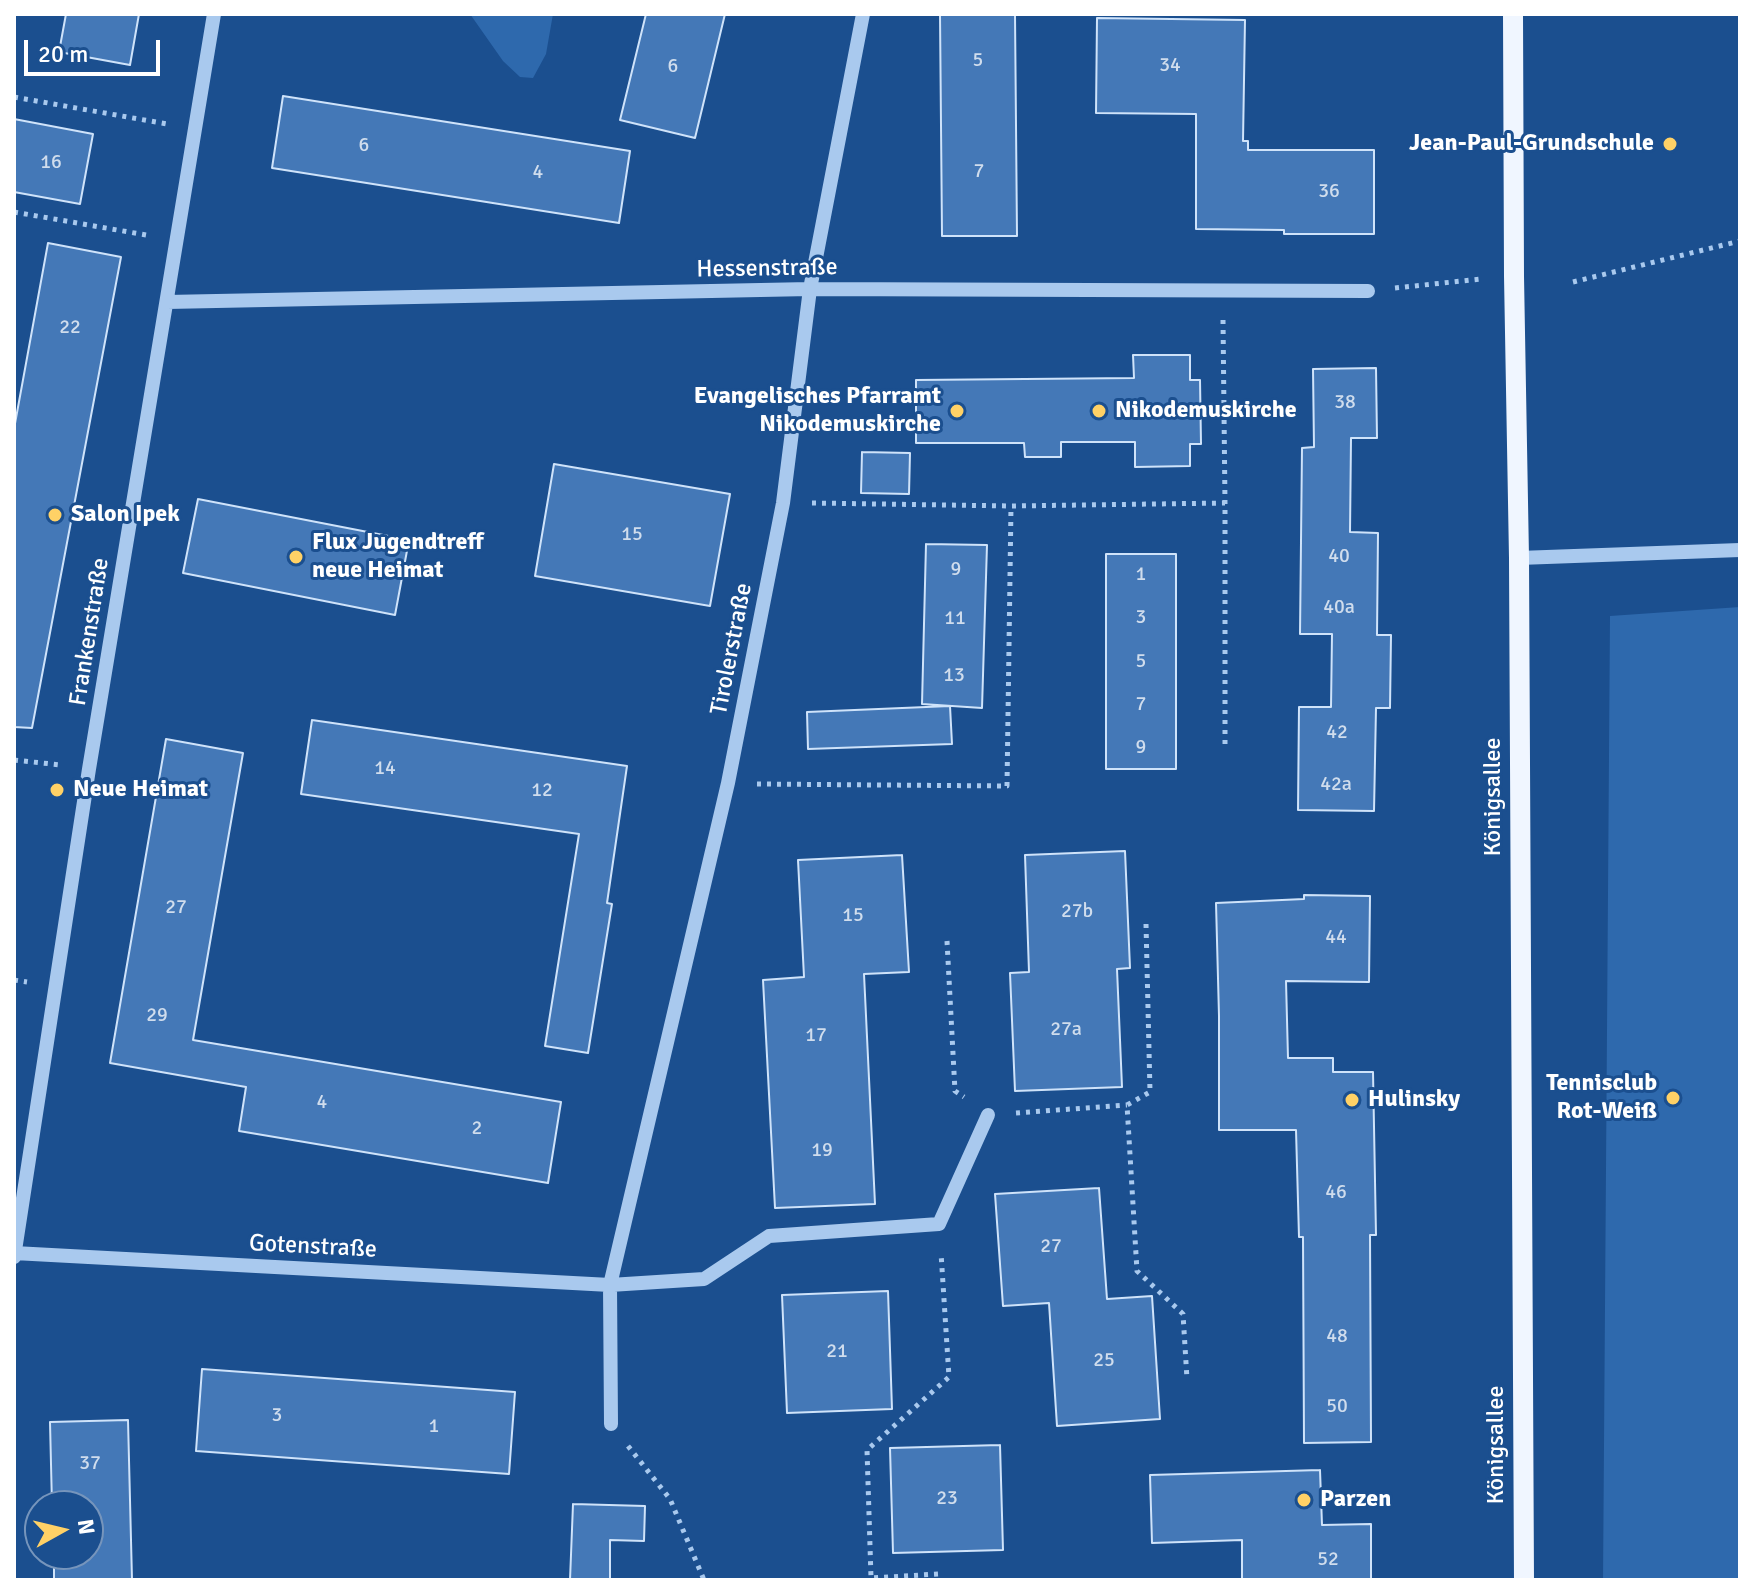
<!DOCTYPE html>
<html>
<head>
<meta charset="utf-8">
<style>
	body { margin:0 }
	#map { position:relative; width:1754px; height:1594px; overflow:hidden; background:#1b4f8f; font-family:Signika,sans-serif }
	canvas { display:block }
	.frame { position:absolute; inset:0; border:16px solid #fff; pointer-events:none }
	.north { position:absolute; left:24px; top:1490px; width:80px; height:80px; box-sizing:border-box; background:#1b4f8f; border:2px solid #7695bc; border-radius:50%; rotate:82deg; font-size:22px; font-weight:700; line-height:32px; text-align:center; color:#fff }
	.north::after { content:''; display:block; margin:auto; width:28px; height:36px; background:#ffd166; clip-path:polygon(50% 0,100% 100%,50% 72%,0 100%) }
	.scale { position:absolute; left:24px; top:40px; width:136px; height:36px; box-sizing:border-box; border:4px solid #fff; border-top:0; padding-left:10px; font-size:24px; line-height:28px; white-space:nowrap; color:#fff; -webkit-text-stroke:6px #1b4f8f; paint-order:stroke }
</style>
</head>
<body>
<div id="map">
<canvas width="1754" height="1594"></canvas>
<div class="frame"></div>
<div class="north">N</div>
<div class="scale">20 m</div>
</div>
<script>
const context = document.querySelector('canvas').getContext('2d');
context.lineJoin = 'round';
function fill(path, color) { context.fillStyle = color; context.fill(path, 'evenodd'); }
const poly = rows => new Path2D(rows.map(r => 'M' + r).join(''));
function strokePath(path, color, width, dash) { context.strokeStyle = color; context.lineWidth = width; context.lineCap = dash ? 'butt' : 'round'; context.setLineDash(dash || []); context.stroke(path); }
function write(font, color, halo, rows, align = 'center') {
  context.font = font + ' Signika,sans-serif'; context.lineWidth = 6; context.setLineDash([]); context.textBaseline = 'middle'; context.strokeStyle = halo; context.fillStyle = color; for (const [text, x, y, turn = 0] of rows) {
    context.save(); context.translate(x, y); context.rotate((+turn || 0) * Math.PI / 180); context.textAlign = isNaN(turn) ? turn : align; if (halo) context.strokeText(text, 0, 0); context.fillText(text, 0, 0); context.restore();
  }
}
const green = poly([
	[470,14,553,14,546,54,533,78,520,77,503,61],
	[1740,607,1740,1580,1603,1580,1610,616]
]);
const building = poly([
	[66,14,139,14,130,65,59,52,66,14],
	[646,14,725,14,695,138,620,120,646,14],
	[940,14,1015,14,1017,236,942,236,940,14],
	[1097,18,1245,20,1243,141,1248,141,1248,150,1374,150,1374,234,1284,234,1284,230,1196,229,1196,114,1096,113,1097,18],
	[283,96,630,151,619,223,272,168,283,96],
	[14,119,93,134,80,204,14,192,14,119],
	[48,243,121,257,32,728,14,727,14,429,48,243],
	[1133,355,1190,355,1190,380,1200,380,1201,444,1190,444,1190,466,1135,467,1135,442,1061,442,1061,457,1025,457,1024,443,916,443,916,380,1134,378,1133,355],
	[1376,368,1377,438,1351,438,1350,532,1378,533,1377,635,1391,635,1390,708,1376,708,1374,811,1298,810,1299,707,1331,707,1332,634,1300,634,1302,448,1314,447,1313,369,1376,368],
	[862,452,910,453,909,494,861,493,862,452],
	[554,464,730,494,710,606,535,576,554,464],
	[198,499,409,540,395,615,183,573,198,499],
	[926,544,987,545,982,708,922,704,926,544],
	[1106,554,1176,554,1176,769,1106,769,1106,554],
	[950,706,952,744,808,749,807,712,950,706],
	[312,720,627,766,607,903,612,904,588,1053,545,1046,579,834,301,794,312,720],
	[166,739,243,753,193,1040,561,1102,548,1183,239,1131,246,1087,110,1063,166,739],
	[1125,851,1130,968,1117,969,1122,1087,1015,1091,1010,973,1029,972,1025,855,1125,851],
	[902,855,909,972,864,974,875,1204,775,1208,763,980,804,977,798,860,902,855],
	[1304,895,1370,896,1369,982,1286,981,1288,1058,1333,1058,1333,1072,1373,1072,1376,1235,1370,1235,1371,1442,1304,1443,1303,1237,1299,1237,1296,1130,1219,1130,1219,1016,1216,903,1304,899,1304,895],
	[1099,1188,1107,1299,1152,1296,1160,1419,1057,1426,1049,1303,1003,1306,995,1194,1099,1188],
	[888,1291,892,1409,787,1413,782,1295,888,1291],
	[202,1369,515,1392,509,1474,196,1451,202,1369],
	[128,1420,132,1580,54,1580,54,1554,88,1554,88,1506,52,1506,50,1422,128,1420],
	[1000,1445,1003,1550,893,1553,890,1448,1000,1445],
	[1320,1470,1322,1525,1371,1524,1371,1580,1242,1580,1242,1540,1152,1543,1150,1475,1320,1470],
	[573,1504,645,1506,644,1541,610,1540,610,1580,570,1580,573,1504]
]);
const path = poly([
	[14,97,167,124],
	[14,212,146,235],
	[1573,282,1740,241],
	[1395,288,1481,279],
	[1223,320,1225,503],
	[812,503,1011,506,1225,503,1225,748],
	[14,760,61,765],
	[757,784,1007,786,1011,506],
	[1146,924,1150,1092,1127,1105,1137,1271,1183,1314,1187,1379],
	[947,941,955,1091,964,1097],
	[14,980,27,982],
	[1016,1113,1127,1105],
	[628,1446,670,1499,704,1580],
	[938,1574,871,1578,867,1450,949,1377,941,1253]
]);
const minor = poly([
	[167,302,810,289,1368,291],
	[1519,558,1740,550],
	[14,1253,610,1285,704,1279,769,1236,939,1224,988,1115],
	[14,1257,89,769,214,14],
	[611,1424,610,1285,728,783,783,503,810,289,863,14]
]);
const major = poly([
	[1513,14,1514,276,1519,558,1524,1580]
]);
const markers = [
	[1670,144,8,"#ffd166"],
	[957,411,8,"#ffd166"],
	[1099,411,8,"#ffd166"],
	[55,515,8,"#ffd166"],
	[296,557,8,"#ffd166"],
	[57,790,8,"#ffd166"],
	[1673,1098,8,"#ffd166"],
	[1352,1100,8,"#ffd166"],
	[1304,1500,8,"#ffd166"]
];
const numberNames = [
	["5",978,61],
	["34",1170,66],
	["6",673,67],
	["6",364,146],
	["16",51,163],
	["7",979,172],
	["4",538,173],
	["36",1329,192],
	["22",70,328],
	["38",1345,403],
	["15",632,535],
	["40",1339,557],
	["9",956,570],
	["1",1141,575],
	["40a",1339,608],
	["3",1141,618],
	["11",955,619],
	["5",1141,662],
	["13",954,676],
	["7",1141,705],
	["42",1337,733],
	["9",1141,748],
	["14",385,769],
	["42a",1336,785],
	["12",542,791],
	["27",176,908],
	["27b",1077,912],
	["15",853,916],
	["44",1336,938],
	["29",157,1016],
	["27a",1066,1030],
	["17",816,1036],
	["4",322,1103],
	["2",477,1129],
	["19",822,1151],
	["46",1336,1193],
	["27",1051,1247],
	["48",1337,1337],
	["21",837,1352],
	["25",1104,1361],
	["50",1337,1407],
	["3",277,1416],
	["1",434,1427],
	["37",90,1464],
	["23",947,1499],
	["52",1328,1560]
];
const poiNames = [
	["Jean-Paul-Grundschule",1654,144,"right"],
	["Evangelisches Pfarramt",941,397,"right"],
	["Nikodemuskirche",941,425,"right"],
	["Nikodemuskirche",1115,411],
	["Salon Ipek",71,515],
	["Flux Jugendtreff",312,543],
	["neue Heimat",312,571],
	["Neue Heimat",73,790],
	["Tennisclub",1657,1084,"right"],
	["Rot-Weiß",1657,1112,"right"],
	["Hulinsky",1368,1100],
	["Parzen",1320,1500]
];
const streetNames = [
	["Hessenstraße",767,269,-1],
	["Frankenstraße",90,632,-81],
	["Tirolerstraße",732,649,-79],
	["Königsallee",1494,797,-90],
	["Gotenstraße",313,1247,3],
	["Königsallee",1497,1445,-90]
];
fill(green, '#2e69ad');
fill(building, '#4478b7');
strokePath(building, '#cfe3fa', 2);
strokePath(path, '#a9c9ee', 5, [4, 6]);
strokePath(minor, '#a9c9ee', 14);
strokePath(major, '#f0f6ff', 20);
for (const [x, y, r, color] of markers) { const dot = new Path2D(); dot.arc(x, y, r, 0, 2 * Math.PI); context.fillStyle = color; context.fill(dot); strokePath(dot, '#1b4f8f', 3); }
write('20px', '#d0dded', null, numberNames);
write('bold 24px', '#fff', '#1b4f8f', poiNames, 'left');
write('24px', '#fff', '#1b4f8f', streetNames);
</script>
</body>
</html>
